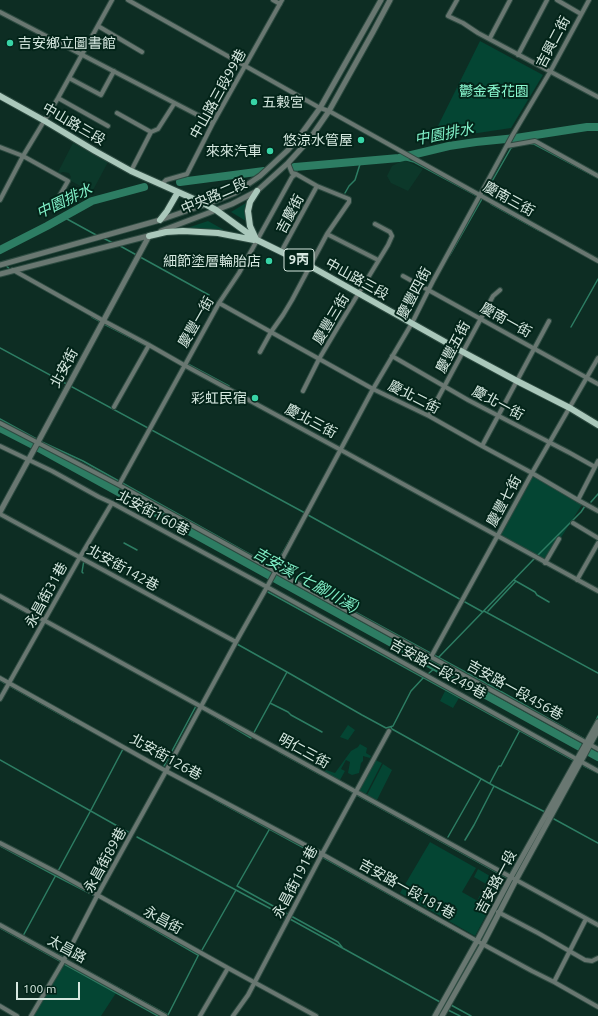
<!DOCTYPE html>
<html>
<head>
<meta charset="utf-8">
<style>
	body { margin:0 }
	#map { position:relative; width:598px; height:1016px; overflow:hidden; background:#0d2d23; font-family:Ubuntu,sans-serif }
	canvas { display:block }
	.scale { position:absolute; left:16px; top:982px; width:64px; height:18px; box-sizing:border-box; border:2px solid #d6e8e0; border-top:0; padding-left:5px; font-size:12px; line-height:14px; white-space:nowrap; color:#d6e8e0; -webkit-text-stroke:3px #032419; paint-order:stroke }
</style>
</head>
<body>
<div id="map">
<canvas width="598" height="1016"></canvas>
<div class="scale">100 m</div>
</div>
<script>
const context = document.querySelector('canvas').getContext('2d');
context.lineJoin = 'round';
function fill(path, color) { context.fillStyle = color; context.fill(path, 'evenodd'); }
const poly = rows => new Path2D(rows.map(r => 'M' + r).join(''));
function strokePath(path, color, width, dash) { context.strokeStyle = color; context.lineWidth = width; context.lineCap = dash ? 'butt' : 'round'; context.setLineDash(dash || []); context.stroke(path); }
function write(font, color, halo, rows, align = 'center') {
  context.font = font + ' Ubuntu,"Noto Sans TC",sans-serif'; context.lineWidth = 4; context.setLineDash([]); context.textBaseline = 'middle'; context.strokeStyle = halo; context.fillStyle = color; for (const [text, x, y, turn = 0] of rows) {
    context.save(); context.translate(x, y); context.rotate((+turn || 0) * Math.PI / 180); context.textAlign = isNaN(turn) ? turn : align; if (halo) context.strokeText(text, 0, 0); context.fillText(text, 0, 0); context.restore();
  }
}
const built = poly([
	[73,143,108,162,92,192,69,180,71,177,69,173,63,172,60,173,58,172],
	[404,160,423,169,408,191,391,183,387,176,392,166]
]);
const green = poly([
	[480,41,543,75,511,128,431,140],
	[246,203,246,221,231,212],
	[208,221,224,230,187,228],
	[532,475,583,503,546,561,498,537],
	[445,691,459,698,453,708,440,701],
	[348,725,355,730,348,740,340,737],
	[360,744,367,748,366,753,371,756,370,758,363,756,363,761,361,763,359,773,352,775,348,773,350,762,346,760,341,769,345,771,340,780,324,773,326,770,335,773,351,751,358,747],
	[375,760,382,763,366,794,358,790],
	[383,764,392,770,377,800,367,795],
	[430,842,476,868,462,892,490,908,475,936,400,893],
	[478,869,500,882,488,905,478,899,486,884,474,877],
	[60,963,116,993,101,1016,32,1016,48,988]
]);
const stream = poly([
	[527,144,534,144,598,178],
	[399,158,414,162,479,197],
	[345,193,349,186,355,180,361,161],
	[491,204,540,231],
	[66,216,67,219,98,236],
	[103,238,113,243],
	[118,245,122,247,209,295],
	[450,255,511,148,515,146],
	[5,265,11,270],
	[92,317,101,322],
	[104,324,145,345],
	[571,327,598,279],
	[0,348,305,513],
	[186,363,229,386],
	[0,419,42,442,83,461,278,570,500,691,586,740],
	[591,502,598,494],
	[308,515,483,612],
	[124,543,137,550],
	[538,555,581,512,585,506],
	[274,568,297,527],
	[83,573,82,572,84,560],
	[514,580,535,592,537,595,549,602],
	[268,592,573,760],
	[0,598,23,611],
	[484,611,598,673],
	[488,611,516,581],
	[237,644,287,672],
	[438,658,534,559],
	[431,666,433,663],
	[428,674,435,668],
	[0,680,4,683],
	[10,686,74,722],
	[270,703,288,712,291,715,322,732],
	[209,713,251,738,287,672,362,715,386,728,393,726,411,691,424,677],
	[391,727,392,729,494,786,545,812],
	[593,727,598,716],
	[279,752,321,775],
	[0,760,128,832],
	[164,766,196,706,197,706],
	[584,766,598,773],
	[490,783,499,766,501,766,520,730],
	[338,784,352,792],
	[357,795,509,879],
	[214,799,317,855],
	[554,819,598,843],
	[269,830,237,886,338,942,342,947],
	[137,837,290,919,440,1002],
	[448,837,481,779],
	[465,840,474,825,494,786],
	[0,846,56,876,95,896],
	[324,858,475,942],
	[108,903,198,955],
	[0,928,60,961],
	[23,936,91,810,123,749],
	[45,948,63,957],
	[202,950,236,890],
	[67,960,168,1015,199,954],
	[64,964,158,1016],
	[444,1003,451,1005,471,1016],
	[448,1010,460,1016]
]);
const river = poly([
	[295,167,399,158,449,146,476,142,516,138,587,127,598,127],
	[180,182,264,171],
	[0,250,47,226,92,201,144,187],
	[0,428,35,446,598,757]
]);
const minor = poly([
	[128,0,320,108,329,111,598,261],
	[273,0,280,4],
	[457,0,448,16,463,23,478,33,598,97],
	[557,0,581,14],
	[0,12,213,123],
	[98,26,142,52],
	[490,38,510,0],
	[518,55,547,0],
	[69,78,101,95,114,71],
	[58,98,108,126],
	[117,113,151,132],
	[151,132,158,129,174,104],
	[507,146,535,141,598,176],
	[0,147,23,156,68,181,56,202],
	[131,171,151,132],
	[162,184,166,180,187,174,213,123,282,0],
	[0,200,23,156,58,98,112,0],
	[327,234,378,260],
	[281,252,317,186],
	[13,270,104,321,149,345,184,365,341,450,598,591],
	[403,276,598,384],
	[219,303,373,389,429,416,482,446,532,473,578,500,598,511],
	[260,352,271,332,283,315,292,300,327,234,349,202,349,199,317,186,296,174,292,173,288,163],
	[392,356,468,400,570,453,595,467],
	[303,391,319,359,338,327,388,245,392,236,390,232,375,224],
	[114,407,149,345],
	[429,416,437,400,493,296,500,290],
	[0,423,119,485,598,749],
	[0,446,52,471,99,497,112,503,267,587,598,771],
	[482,446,549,321],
	[119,485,219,303,239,273,292,177,296,174],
	[578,500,598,461],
	[0,514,236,642],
	[573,523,598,538],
	[545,563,559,539],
	[577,580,598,543],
	[0,596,598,925],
	[431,657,532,473,598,358],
	[0,678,166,771,322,854,477,941,532,971,554,982,598,1007],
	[0,699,80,557,112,503],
	[0,843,58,873,228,968,316,1016],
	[498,912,538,933,585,960,592,961,598,958],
	[0,925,165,1016],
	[554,982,586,919],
	[0,1006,17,1016],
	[31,1016,64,960,97,896,166,771,236,642,267,587,373,389,412,323,433,281,480,195,512,136,550,72,589,0],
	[200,1016,228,968],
	[233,1016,248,995,322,854,389,731]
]);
const tertiary = poly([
	[161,231,232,204,257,191,288,163,309,140,329,111,373,32,390,0],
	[0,265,160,220,215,201,235,193,260,176,288,150,299,137,320,108,381,0],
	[0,274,152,235],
	[0,512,30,457,149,236],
	[435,1016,477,941,511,877,598,722],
	[442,1016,483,944,516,880,598,730]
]);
const primary = poly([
	[0,96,45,121,95,151,131,171,205,204,216,210,257,240,310,266,463,352,517,381,570,408,598,425],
	[160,220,167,211,178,192],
	[149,236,166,232,183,231,218,233,254,240],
	[256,239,250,226,248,211,250,202,257,191]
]);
const markers = [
	[10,43,4,"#38d4a6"],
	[254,102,4,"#38d4a6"],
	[361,140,4,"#38d4a6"],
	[270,151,4,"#38d4a6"],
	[269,261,4,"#38d4a6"],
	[255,398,4,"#38d4a6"]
];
const shields = [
	[299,260,30]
];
const shieldNames = [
	["9丙",299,260]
];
const streetNames = [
	["吉興二街",553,42,-62],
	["中山路三段99巷",218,94,-61],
	["中山路三段",74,124,30],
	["中央路二段",214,196,-23],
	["慶南三街",509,199,29],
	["吉慶街",290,214,-62],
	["中山路三段",357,279,29],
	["慶豐四街",414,293,-62],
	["慶豐三街",331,319,-59],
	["慶南一街",506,320,29],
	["慶豐一街",196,322,-60],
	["慶豐五街",453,347,-62],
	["北安街",64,368,-62],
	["慶北二街",414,397,27],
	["慶北一街",498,403,28],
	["慶北三街",311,421,28],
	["慶豐七街",504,501,-61],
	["北安街160巷",153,513,28],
	["北安街142巷",123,568,29],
	["永昌街31巷",46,595,-61],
	["吉安路一段249巷",438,669,29],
	["吉安路一段456巷",515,690,29],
	["明仁三街",304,751,29],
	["北安街126巷",166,757,29],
	["永昌街89巷",105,860,-61],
	["永昌街191巷",295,882,-62],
	["吉安路一段",496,882,-62],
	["吉安路一段181巷",407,889,29],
	["永昌街",163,920,29],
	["太昌路",67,949,29]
];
const poiNames = [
	["吉安鄉立圖書館",18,43,"left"],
	["五榖宮",262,102,"left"],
	["悠涼水管屋",353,140],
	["來來汽車",262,151],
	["細節塗層輪胎店",261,261],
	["彩虹民宿",247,398]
];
const parkNames = [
	["鬱金香花園",494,91]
];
const waterNames = [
	["中園排水",444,134,-11],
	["中園排水",64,201,-26],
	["吉安溪 (七腳川溪)",306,580,29]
];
fill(built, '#0c382a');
fill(green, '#044533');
strokePath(stream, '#2d7d63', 1.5);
strokePath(river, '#2d7d63', 8);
strokePath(minor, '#2d4b41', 6);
strokePath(tertiary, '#2d4b41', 7);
strokePath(primary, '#2d4b41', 8);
strokePath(minor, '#697771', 4);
strokePath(tertiary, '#697771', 5);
strokePath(primary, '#aac8bb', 6);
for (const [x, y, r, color] of markers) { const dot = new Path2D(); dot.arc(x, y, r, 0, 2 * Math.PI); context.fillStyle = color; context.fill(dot); strokePath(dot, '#032419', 1.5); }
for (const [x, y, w] of shields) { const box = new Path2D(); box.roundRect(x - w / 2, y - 11, w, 22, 3); context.fillStyle = '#032419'; context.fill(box); strokePath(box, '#d6e8e0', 1); }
write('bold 13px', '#d6e8e0', null, shieldNames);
write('14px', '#d6e8e0', '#032419', streetNames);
write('14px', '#d6e8e0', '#032419', poiNames, 'right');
write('14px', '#8bfbd2', '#032419', parkNames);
write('italic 15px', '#80efc7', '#032419', waterNames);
</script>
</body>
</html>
